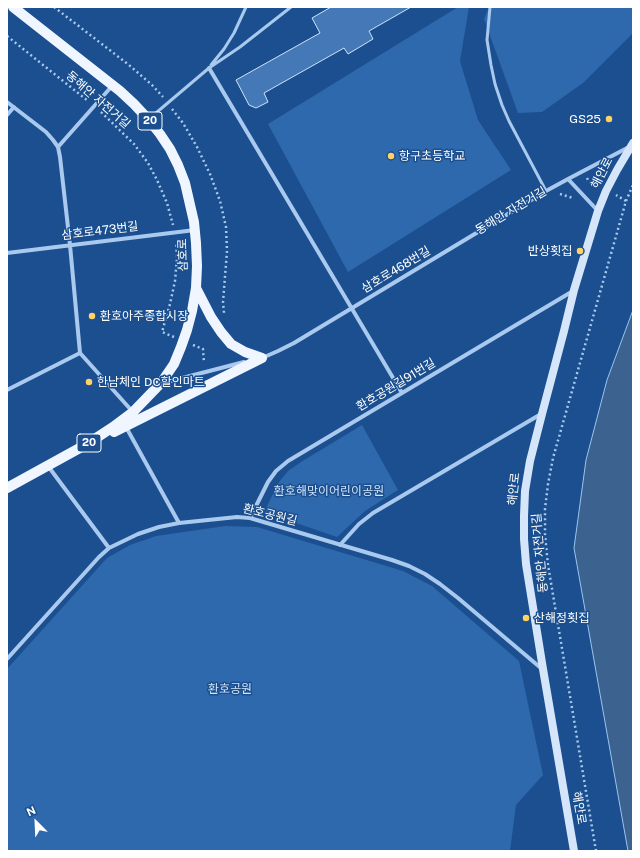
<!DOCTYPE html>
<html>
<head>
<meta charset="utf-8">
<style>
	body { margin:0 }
	#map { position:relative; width:640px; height:858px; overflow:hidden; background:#1b4f8f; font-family:"Public Sans",sans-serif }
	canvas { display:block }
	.frame { position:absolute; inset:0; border:8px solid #fff; pointer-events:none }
	.north { position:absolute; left:16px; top:802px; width:40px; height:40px; -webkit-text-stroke:3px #1b4f8f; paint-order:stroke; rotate:336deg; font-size:11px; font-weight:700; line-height:16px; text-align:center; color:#fff }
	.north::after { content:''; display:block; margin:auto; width:14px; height:18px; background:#fff; clip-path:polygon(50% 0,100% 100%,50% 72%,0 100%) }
</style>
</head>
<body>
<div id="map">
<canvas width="640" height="858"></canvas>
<div class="frame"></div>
<div class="north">N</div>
</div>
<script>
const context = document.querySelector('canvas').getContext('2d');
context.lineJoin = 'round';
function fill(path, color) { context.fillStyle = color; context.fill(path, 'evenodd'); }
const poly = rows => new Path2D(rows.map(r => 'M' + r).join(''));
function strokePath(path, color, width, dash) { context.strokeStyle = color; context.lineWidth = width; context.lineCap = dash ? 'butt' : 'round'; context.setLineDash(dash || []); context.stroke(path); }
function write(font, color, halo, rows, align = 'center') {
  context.font = font + ' "Public Sans","Noto Sans KR",sans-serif'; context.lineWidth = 3; context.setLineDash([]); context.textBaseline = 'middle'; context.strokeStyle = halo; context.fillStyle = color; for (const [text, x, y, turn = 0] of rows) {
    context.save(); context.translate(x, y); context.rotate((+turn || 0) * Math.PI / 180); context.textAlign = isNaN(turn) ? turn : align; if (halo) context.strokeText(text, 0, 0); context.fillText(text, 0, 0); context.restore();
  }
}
const green = poly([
	[458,7,469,7,460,61,478,120,511,170,348,272,268,124],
	[489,7,633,7,633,33,583,83,542,112,518,113,484,19],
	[362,425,398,490,365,511,337,537,264,512,279,482,288,471,301,462],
	[225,526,257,527,403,571,432,586,519,661,543,775,516,805,510,851,7,851,7,669,107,558,130,545,156,536]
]);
const water = poly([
	[633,310,633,851,628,851,574,548,586,460,607,380,633,310]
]);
const building = poly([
	[331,7,411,7,369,31,373,39,348,54,344,48,264,93,268,102,256,108,249,105,236,80,320,33,312,18,331,7]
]);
const path = poly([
	[54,7,129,65,152,85,163,97],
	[7,36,88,101],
	[172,109,183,123,197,147,210,174,220,201,226,227,227,251,223,302,224,313],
	[101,112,134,144,148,163,157,180,167,203,173,225],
	[587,178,589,182,597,186],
	[560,194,573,198],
	[626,201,633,185],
	[174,337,162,332,170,304,175,281,177,258,176,242],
	[193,345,203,349,204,363],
	[596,851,548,565,545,535,545,509,548,484,553,458,626,201,616,195]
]);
const lane = poly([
	[490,7,487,40,491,65,495,84,502,105,509,121,546,191],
	[211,65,224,49,234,33,246,7],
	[150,118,209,68,240,47,291,7]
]);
const street = poly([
	[209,68,402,393],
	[7,102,46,132,53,140,58,147,60,157,70,245,80,353,7,390],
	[7,115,14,107],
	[58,147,112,86],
	[568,179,598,211],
	[7,253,195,230],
	[80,353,132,411],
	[262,358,278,351,294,343,546,191,568,179,629,147],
	[163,383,244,362],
	[126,427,179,523],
	[48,466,109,548],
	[250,518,268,482,276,471,288,461,573,291],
	[340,545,359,524,373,513,541,414],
	[7,659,99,557,109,548,138,534,159,527,179,523,237,517,250,518,392,560,409,566,425,574,440,584,458,598,542,669]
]);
const secondary = poly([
	[574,851,543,669,526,564,524,539,524,516,525,491,530,461,542,414,564,331,574,290,598,211,606,191,617,170,633,143]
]);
const primary = poly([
	[196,288,211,317,221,332,231,344,245,352,262,358],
	[114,432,262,358],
	[7,488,87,444,113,427,133,412,161,383,174,364,181,347,187,330,192,311,196,288,197,266,196,243,194,222,185,183,178,165,170,149,160,134,148,119,134,104,120,91,13,7]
]);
const markers = [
	[609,119,4,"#ffd166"],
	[391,156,4,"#ffd166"],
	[580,251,4,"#ffd166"],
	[92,316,4,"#ffd166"],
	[89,382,4,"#ffd166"],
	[526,618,4,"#ffd166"]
];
const shields = [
	[150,121,24],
	[89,443,24]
];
const shieldNames = [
	["20",150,121],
	["20",89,443]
];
const streetNames = [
	["동해안 자전거길",98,100,41],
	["해안로",602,173,-63],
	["동해안 자전거길",511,211,-31],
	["삼호로473번길",100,231,-7],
	["삼호로",183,255,-91],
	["삼호로468번길",396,270,-31],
	["환호공원길91번길",396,385,-31],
	["해안로",514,489,-84],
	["환호공원길",270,515,14],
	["동해안 자전거길",540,553,-95],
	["해안로",579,808,80]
];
const poiNames = [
	["GS25",601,119,"right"],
	["항구초등학교",399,156],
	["반상횟집",572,251,"right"],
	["환호아주종합시장",100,316],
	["한남체인 DC할인마트",97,382],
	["산해정횟집",534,618]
];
const parkNames = [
	["환호해맞이어린이공원",329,491],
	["환호공원",230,689]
];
fill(green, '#2e69ad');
fill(water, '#3c6290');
strokePath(water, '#9cc4f0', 1);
fill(building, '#4478b7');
strokePath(building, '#cfe3fa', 1);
strokePath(path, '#a9c9ee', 2.5, [2, 3]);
strokePath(lane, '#a9c9ee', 3);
strokePath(street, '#a9c9ee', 4);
strokePath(secondary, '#d6e6fa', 8);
strokePath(primary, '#f0f6ff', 10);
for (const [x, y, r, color] of markers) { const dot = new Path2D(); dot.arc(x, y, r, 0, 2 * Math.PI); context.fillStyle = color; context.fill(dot); strokePath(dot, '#1b4f8f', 1.5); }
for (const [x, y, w] of shields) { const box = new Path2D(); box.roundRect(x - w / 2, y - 9, w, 18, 3); context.fillStyle = '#1b4f8f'; context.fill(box); strokePath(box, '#fff', 1); }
write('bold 11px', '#fff', null, shieldNames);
write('12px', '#fff', '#1b4f8f', streetNames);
write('12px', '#fff', '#1b4f8f', poiNames, 'left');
write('12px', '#cfe3fa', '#1b4f8f', parkNames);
</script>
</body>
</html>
